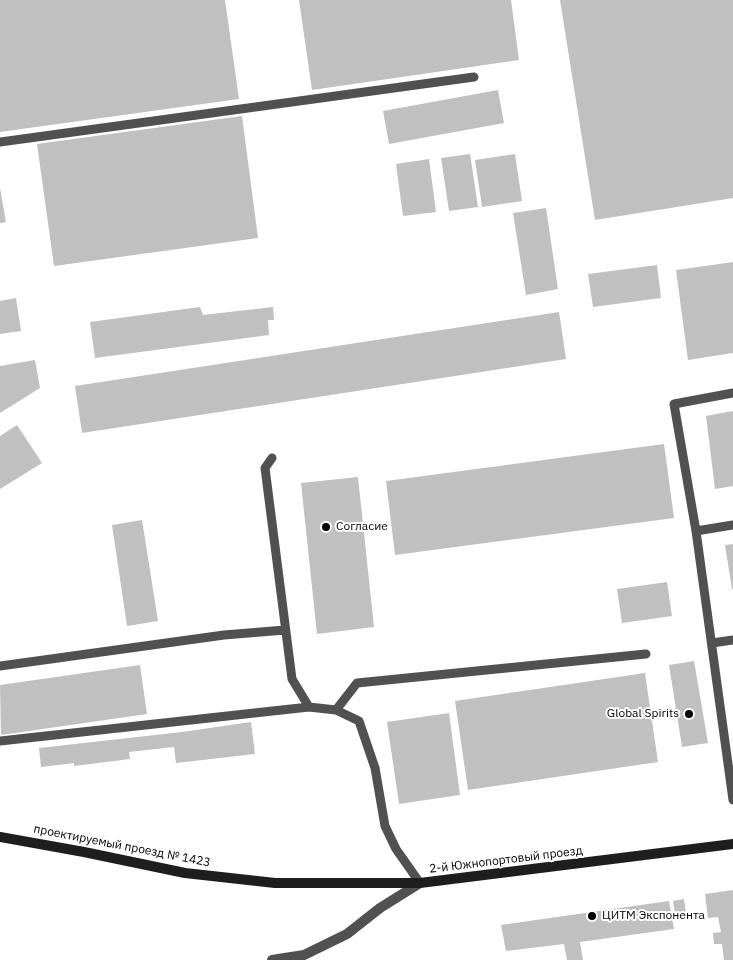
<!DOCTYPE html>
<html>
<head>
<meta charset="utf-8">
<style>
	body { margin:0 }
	canvas { display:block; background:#fff }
</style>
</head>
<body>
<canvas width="733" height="960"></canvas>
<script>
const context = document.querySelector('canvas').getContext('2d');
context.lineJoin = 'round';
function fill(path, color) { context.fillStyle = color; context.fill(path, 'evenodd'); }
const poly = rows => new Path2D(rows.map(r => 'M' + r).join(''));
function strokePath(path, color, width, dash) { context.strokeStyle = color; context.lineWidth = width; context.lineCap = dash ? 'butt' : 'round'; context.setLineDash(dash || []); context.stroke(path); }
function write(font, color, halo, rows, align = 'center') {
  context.font = font + ' "IBM Plex Sans",sans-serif'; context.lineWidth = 4; context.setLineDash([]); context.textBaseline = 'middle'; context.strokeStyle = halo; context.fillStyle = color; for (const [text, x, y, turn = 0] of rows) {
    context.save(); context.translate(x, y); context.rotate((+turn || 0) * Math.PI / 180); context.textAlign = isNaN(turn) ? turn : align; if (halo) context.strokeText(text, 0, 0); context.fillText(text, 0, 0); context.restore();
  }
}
const building = poly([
	[0,0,225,0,239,99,0,132],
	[299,0,511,0,519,60,312,90],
	[560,0,733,0,733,198,595,220],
	[498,90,504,123,389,144,383,111],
	[242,116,258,238,54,266,37,144],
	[470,154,478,207,449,211,441,158],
	[515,154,522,201,482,207,475,160],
	[429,159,436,212,403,216,396,164],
	[0,188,6,222,0,223],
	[546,208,558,289,526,295,513,213],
	[733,262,733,353,688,360,676,270],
	[657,265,661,298,593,307,588,274],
	[16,298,21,331,0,334,0,301],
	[200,307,203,315,273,307,274,320,268,320,269,335,95,358,90,322],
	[559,312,566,359,82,433,75,386],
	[35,360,40,388,0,413,0,366],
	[733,411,733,486,715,489,706,416],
	[17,425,42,463,0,489,0,436],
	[664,444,674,518,395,555,386,481],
	[358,477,374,627,317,634,301,483],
	[142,520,158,621,127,626,112,525],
	[733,544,733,589,732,589,725,545],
	[667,582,672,616,622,623,617,589],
	[694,661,708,743,682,747,669,665],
	[140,665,147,714,1,735,0,685],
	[645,673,658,762,468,790,455,701],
	[449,713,460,795,399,804,387,722],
	[251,722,255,754,176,763,174,747,129,752,130,759,74,766,74,763,41,767,39,748,182,732],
	[733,890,733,960,724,960,722,944,714,944,713,933,721,932,718,917,708,918,705,894],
	[684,899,686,913,675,914,673,901],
	[669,901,674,929,580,942,583,960,567,960,564,944,506,951,501,925]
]);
const lane = poly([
	[0,142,474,77],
	[733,393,674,404,696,531,733,800],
	[272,458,265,468,292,679,309,707,336,710,359,721,375,768,385,826,396,849,420,883],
	[696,531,733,525],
	[712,643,733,640],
	[0,666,224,635,285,630],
	[336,710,357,683,646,654],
	[0,741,309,707]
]);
const street = poly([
	[272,960,304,955,347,934,380,908,420,883]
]);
const secondary = poly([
	[0,837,84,852,185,873,275,883,420,883,733,844]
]);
const markers = [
	[326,527,5,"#000"],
	[689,714,5,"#000"],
	[592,916,5,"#000"]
];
const poiNames = [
	["Согласие",336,527],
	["Global Spirits",679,714,"right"],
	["ЦИТМ Экспонента",602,916]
];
const streetNames = [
	["проектируемый проезд № 1423",122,846,11],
	["2-й Южнопортовый проезд",506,860,-7]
];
fill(building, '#c0c0c0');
strokePath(lane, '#515151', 9);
strokePath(street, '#515151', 10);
strokePath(secondary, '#1e1e1e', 10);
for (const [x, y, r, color] of markers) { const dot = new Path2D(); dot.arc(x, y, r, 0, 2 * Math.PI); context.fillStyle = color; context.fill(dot); strokePath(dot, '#fff', 2); }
write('12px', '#000', '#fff', poiNames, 'left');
write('12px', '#000', '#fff', streetNames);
</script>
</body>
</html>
